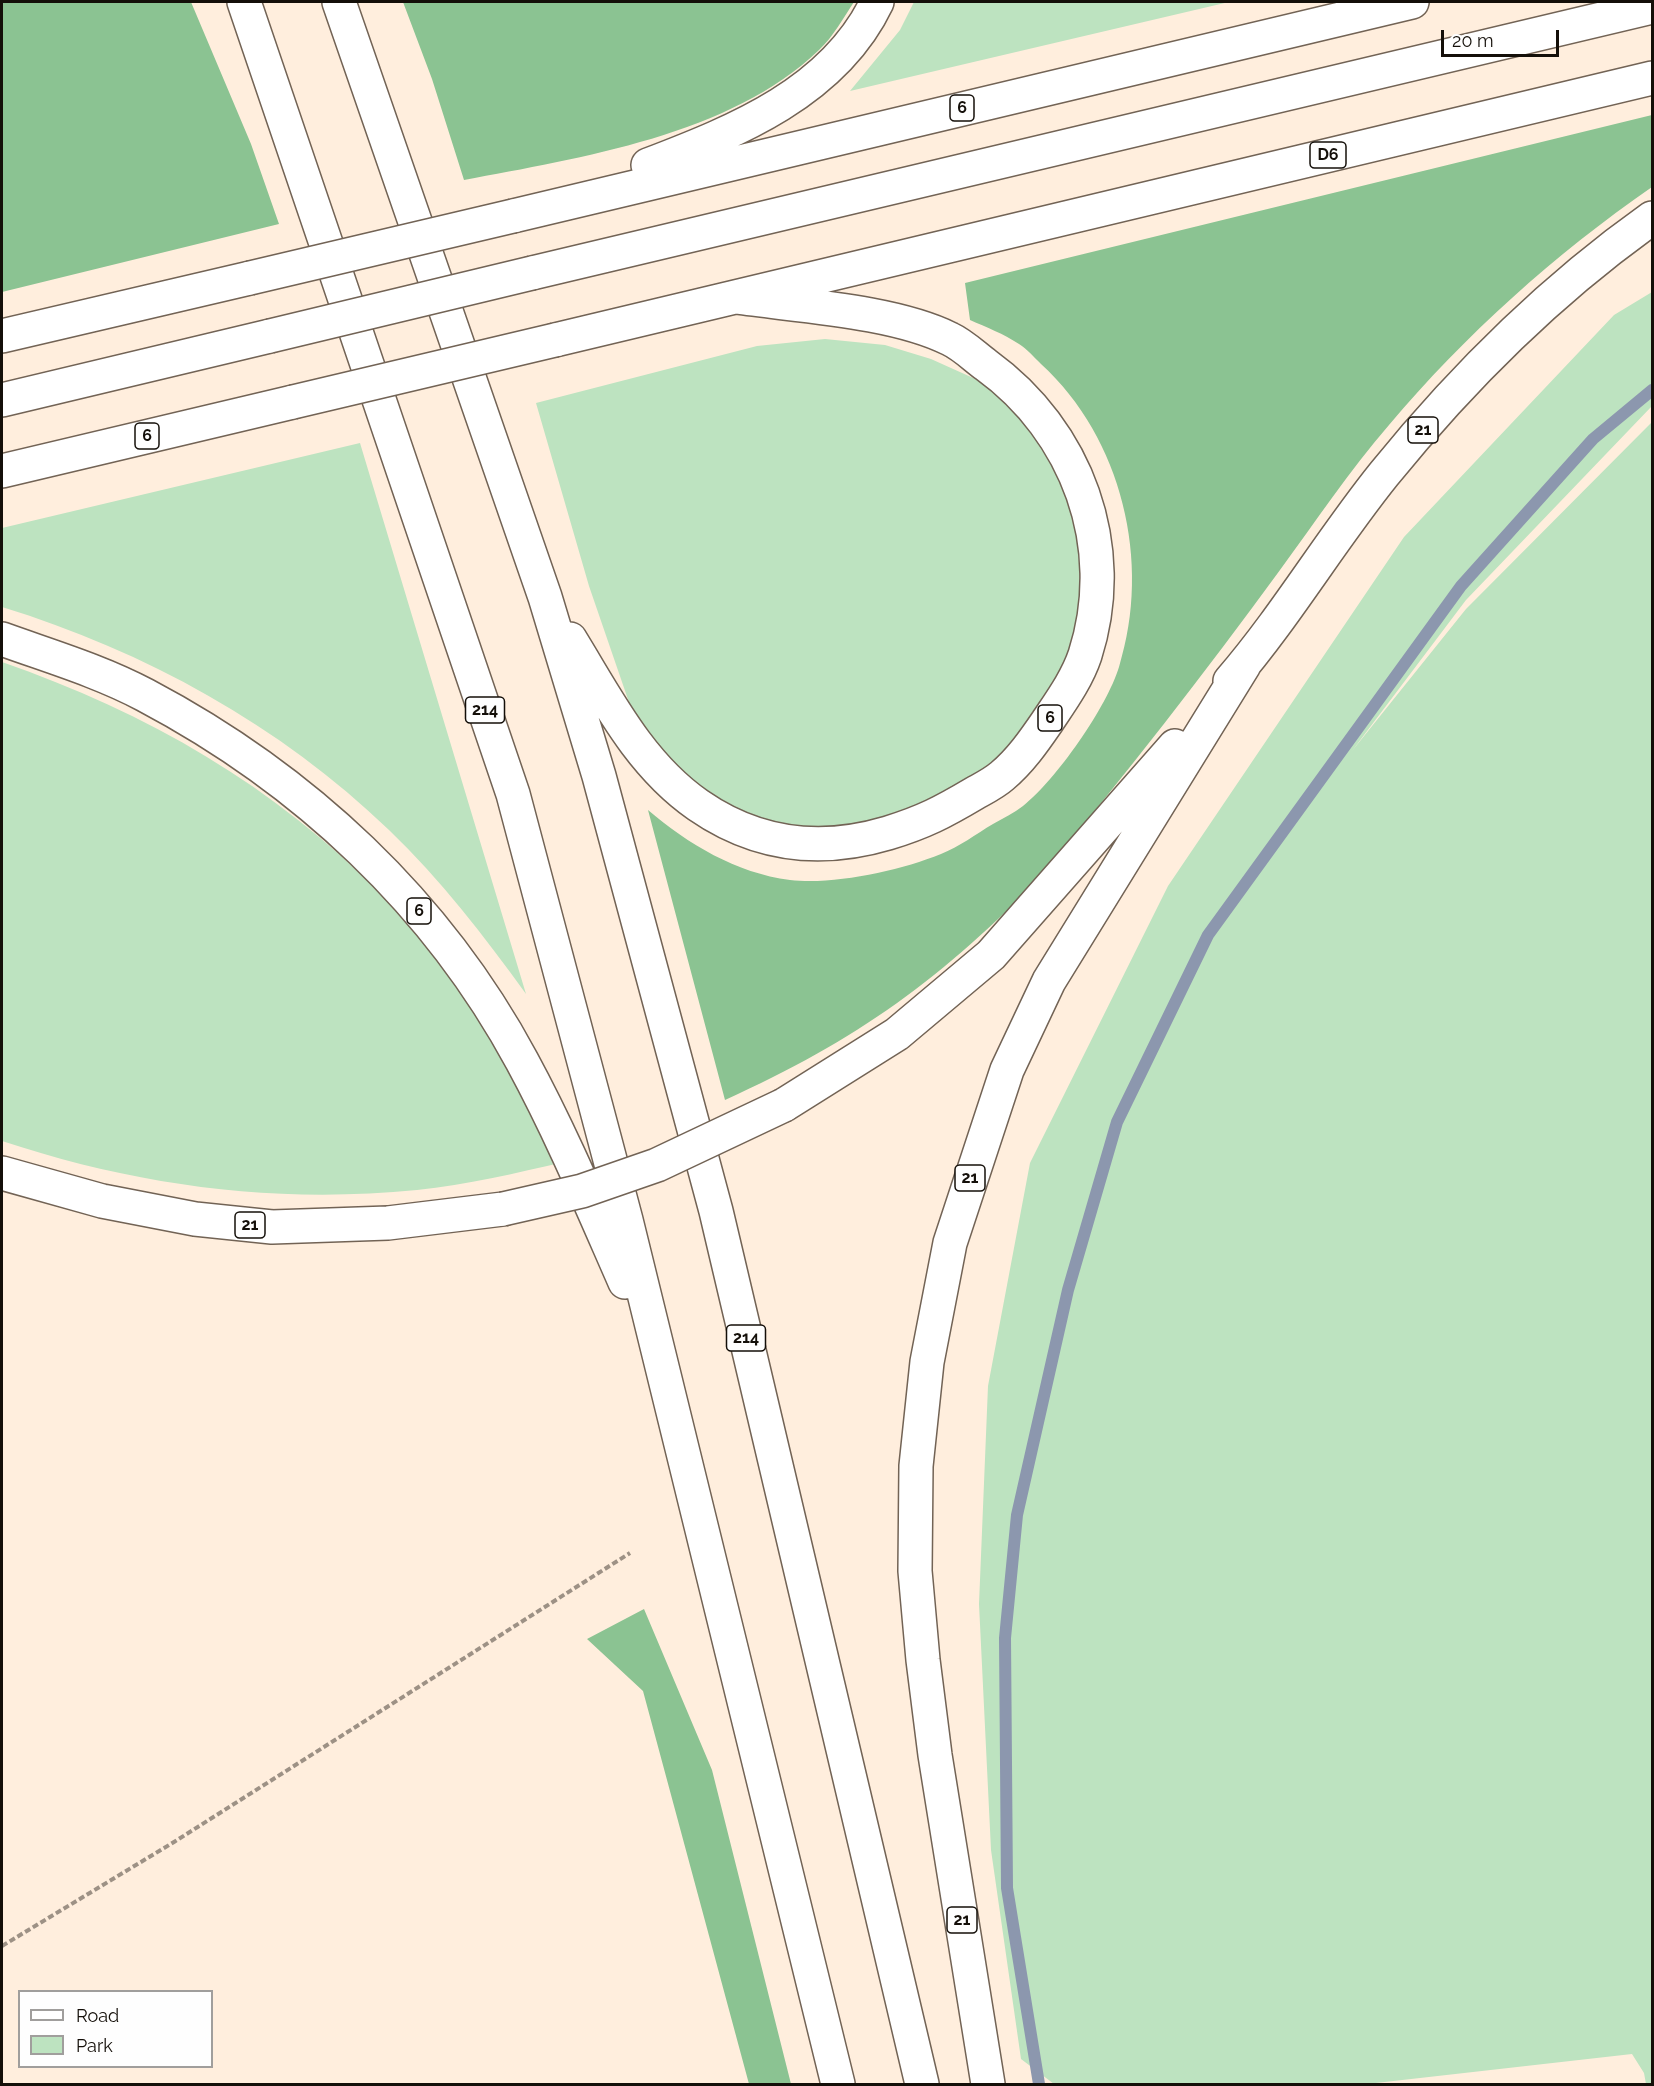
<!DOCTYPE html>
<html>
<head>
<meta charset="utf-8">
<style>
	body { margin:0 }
	#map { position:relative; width:1654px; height:2086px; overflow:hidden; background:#fed; font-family:Raleway,sans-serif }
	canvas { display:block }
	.frame { position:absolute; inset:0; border:3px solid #140f09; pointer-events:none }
	.legend { position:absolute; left:18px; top:1990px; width:195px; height:78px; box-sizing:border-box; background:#fefefe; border:2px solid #a09e9c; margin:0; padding:8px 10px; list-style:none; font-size:18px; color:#140f09 }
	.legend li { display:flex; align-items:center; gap:12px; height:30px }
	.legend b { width:30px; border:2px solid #a09e9c }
	.scale { position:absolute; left:1441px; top:30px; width:118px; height:27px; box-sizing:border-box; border:3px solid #140f09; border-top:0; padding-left:8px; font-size:18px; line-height:21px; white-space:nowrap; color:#140f09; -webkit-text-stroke:4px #fefefe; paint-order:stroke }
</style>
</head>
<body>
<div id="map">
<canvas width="1654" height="2086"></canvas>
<div class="frame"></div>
<ul class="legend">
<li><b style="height:8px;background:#fff"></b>Road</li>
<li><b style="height:16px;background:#bde3c0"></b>Park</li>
</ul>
<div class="scale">20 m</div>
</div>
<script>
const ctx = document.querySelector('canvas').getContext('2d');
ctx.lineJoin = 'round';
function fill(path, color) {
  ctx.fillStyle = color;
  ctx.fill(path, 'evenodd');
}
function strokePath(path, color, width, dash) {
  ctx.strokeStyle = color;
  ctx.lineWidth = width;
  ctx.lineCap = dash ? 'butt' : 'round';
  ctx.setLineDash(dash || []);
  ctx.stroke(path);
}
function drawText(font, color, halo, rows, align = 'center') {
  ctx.font = font + ' Raleway,sans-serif';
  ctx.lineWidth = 4.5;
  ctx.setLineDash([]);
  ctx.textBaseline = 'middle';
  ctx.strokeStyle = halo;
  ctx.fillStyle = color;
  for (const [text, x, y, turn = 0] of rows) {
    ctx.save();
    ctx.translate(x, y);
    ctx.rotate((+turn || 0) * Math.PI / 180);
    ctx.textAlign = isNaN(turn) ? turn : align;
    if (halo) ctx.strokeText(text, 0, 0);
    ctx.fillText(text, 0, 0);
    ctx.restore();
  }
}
fill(new Path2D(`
	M 914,2 L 1229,2 L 850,91 L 900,30 Z
	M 1652,292 L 1652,406 L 1466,600 L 1352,751 L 1466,609 L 1652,422 L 1652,2084 L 1646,2084 L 1644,2073 L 1632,2054 L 1367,2084 L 1054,2084 L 1021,2059 L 991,1850 L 979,1604 L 988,1386 L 1030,1163 L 1168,886 L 1404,537 L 1614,315 Z
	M 825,339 L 885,345 L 931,359 L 991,386 L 1026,419 L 1055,463 L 1070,501 L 1080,549 L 1081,602 L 1071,652 L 1051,690 L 1021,734 L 991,765 L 922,807 L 853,827 L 796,830 L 751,817 L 707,794 L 662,756 L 633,714 L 589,586 L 536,403 L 757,346 Z
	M 360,443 L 526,994 C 484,936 441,880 389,830 C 280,725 145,651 2,607 L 2,528 Z
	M 2,662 C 148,713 274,785 384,897 C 409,922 435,949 455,979 C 495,1037 528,1101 564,1162 C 516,1173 467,1185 417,1190 C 274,1204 138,1186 2,1141 Z`), '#bde3c0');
fill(new Path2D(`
	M 2,2 L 191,2 L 251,144 L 279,224 L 2,292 Z
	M 403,2 L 854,2 C 844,17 833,37 819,50 C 731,135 580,158 464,180 L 432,79 Z
	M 1652,115 L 1652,187 C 1555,254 1465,335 1389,425 C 1349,471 1316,521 1280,570 C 1205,673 1125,775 1044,873 C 945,977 856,1041 725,1100 L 648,810 C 688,844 736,873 790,880 C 834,885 899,871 941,854 C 959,847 976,834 993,824 C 1003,818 1014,813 1023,806 C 1056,780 1107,707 1119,667 C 1152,562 1122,438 1041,364 C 1034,357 1027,349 1019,344 C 1004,334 986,327 970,320 L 965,283 Z
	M 644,1609 L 712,1770 L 791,2084 L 749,2084 L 643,1691 L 587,1639 Z`), '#8bc392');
strokePath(new Path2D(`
	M 1039,2084 L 1007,1888 L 1005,1638 L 1017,1515 L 1068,1290 L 1117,1122 L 1208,935 L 1461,586 L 1593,439 L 1652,390`), '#8c97ae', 12);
const minor = new Path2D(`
	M 532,273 L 1652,7
	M 2,400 L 270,336`);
const highway = new Path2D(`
	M 244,2 L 513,794 L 626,1220 L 838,2084
	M 339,2 L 545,597 L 599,776 L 716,1211 L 922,2084
	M 648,165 C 737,131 834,92 877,2
	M 513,216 L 1412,2
	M 2,336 L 250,278
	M 555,340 L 1652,78
	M 2,471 L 293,402
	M 2,639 C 49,656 100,671 145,695 C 304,779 437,903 522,1061 C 561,1133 592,1207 625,1282
	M 570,639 C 607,699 639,764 698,805 C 757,846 821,853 888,833 C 924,822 943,812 975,793 C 984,788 994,783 1002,776 C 1020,761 1034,741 1047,722 C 1061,701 1077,679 1085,655 C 1120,546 1077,431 986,365 C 975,357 963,345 950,339 C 894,311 800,306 736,297
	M 1230,681 C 1286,616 1330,541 1384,474 C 1462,378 1552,289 1652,218
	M 784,1105 L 897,1034 L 991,955 L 1175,746
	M 2,1173 L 102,1201 L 195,1219 L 272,1227 L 388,1223 L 503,1209
	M 988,2084 L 935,1755 L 923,1660 L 915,1571 L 916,1466 L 927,1362 L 950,1243 L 1007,1070 L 1049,981 L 1244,665`);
strokePath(minor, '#726355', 36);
strokePath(highway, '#726355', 36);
strokePath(new Path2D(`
	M 2,1946 L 174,1842 L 630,1553`), '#9d9185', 4, [6, 3]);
strokePath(minor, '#fff', 33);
strokePath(highway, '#fff', 33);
const minorBridge = new Path2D(`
	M 270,336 L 532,273`);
const highwayBridge = new Path2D(`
	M 250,278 L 513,216
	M 293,402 L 555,340
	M 503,1209 L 582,1191 L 657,1165 L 784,1105`);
strokePath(minorBridge, '#726355', 36, []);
strokePath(highwayBridge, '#726355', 36, []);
strokePath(minorBridge, '#fff', 33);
strokePath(highwayBridge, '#fff', 33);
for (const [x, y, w] of [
	[962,108,24],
	[1328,155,36],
	[1423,430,30],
	[147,436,24],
	[485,710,39],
	[1050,718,24],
	[419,911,24],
	[970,1178,30],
	[250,1225,30],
	[746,1338,39],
	[962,1920,30]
]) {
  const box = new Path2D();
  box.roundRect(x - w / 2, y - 13, w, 26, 4.5);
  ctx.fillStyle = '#fefefe';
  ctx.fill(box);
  strokePath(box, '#140f09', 1.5);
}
drawText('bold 16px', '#140f09', null, [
	["6",962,108],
	["D6",1328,155],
	["21",1423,430],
	["6",147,436],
	["214",485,710],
	["6",1050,718],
	["6",419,911],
	["21",970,1178],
	["21",250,1225],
	["214",746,1338],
	["21",962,1920]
]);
</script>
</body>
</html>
